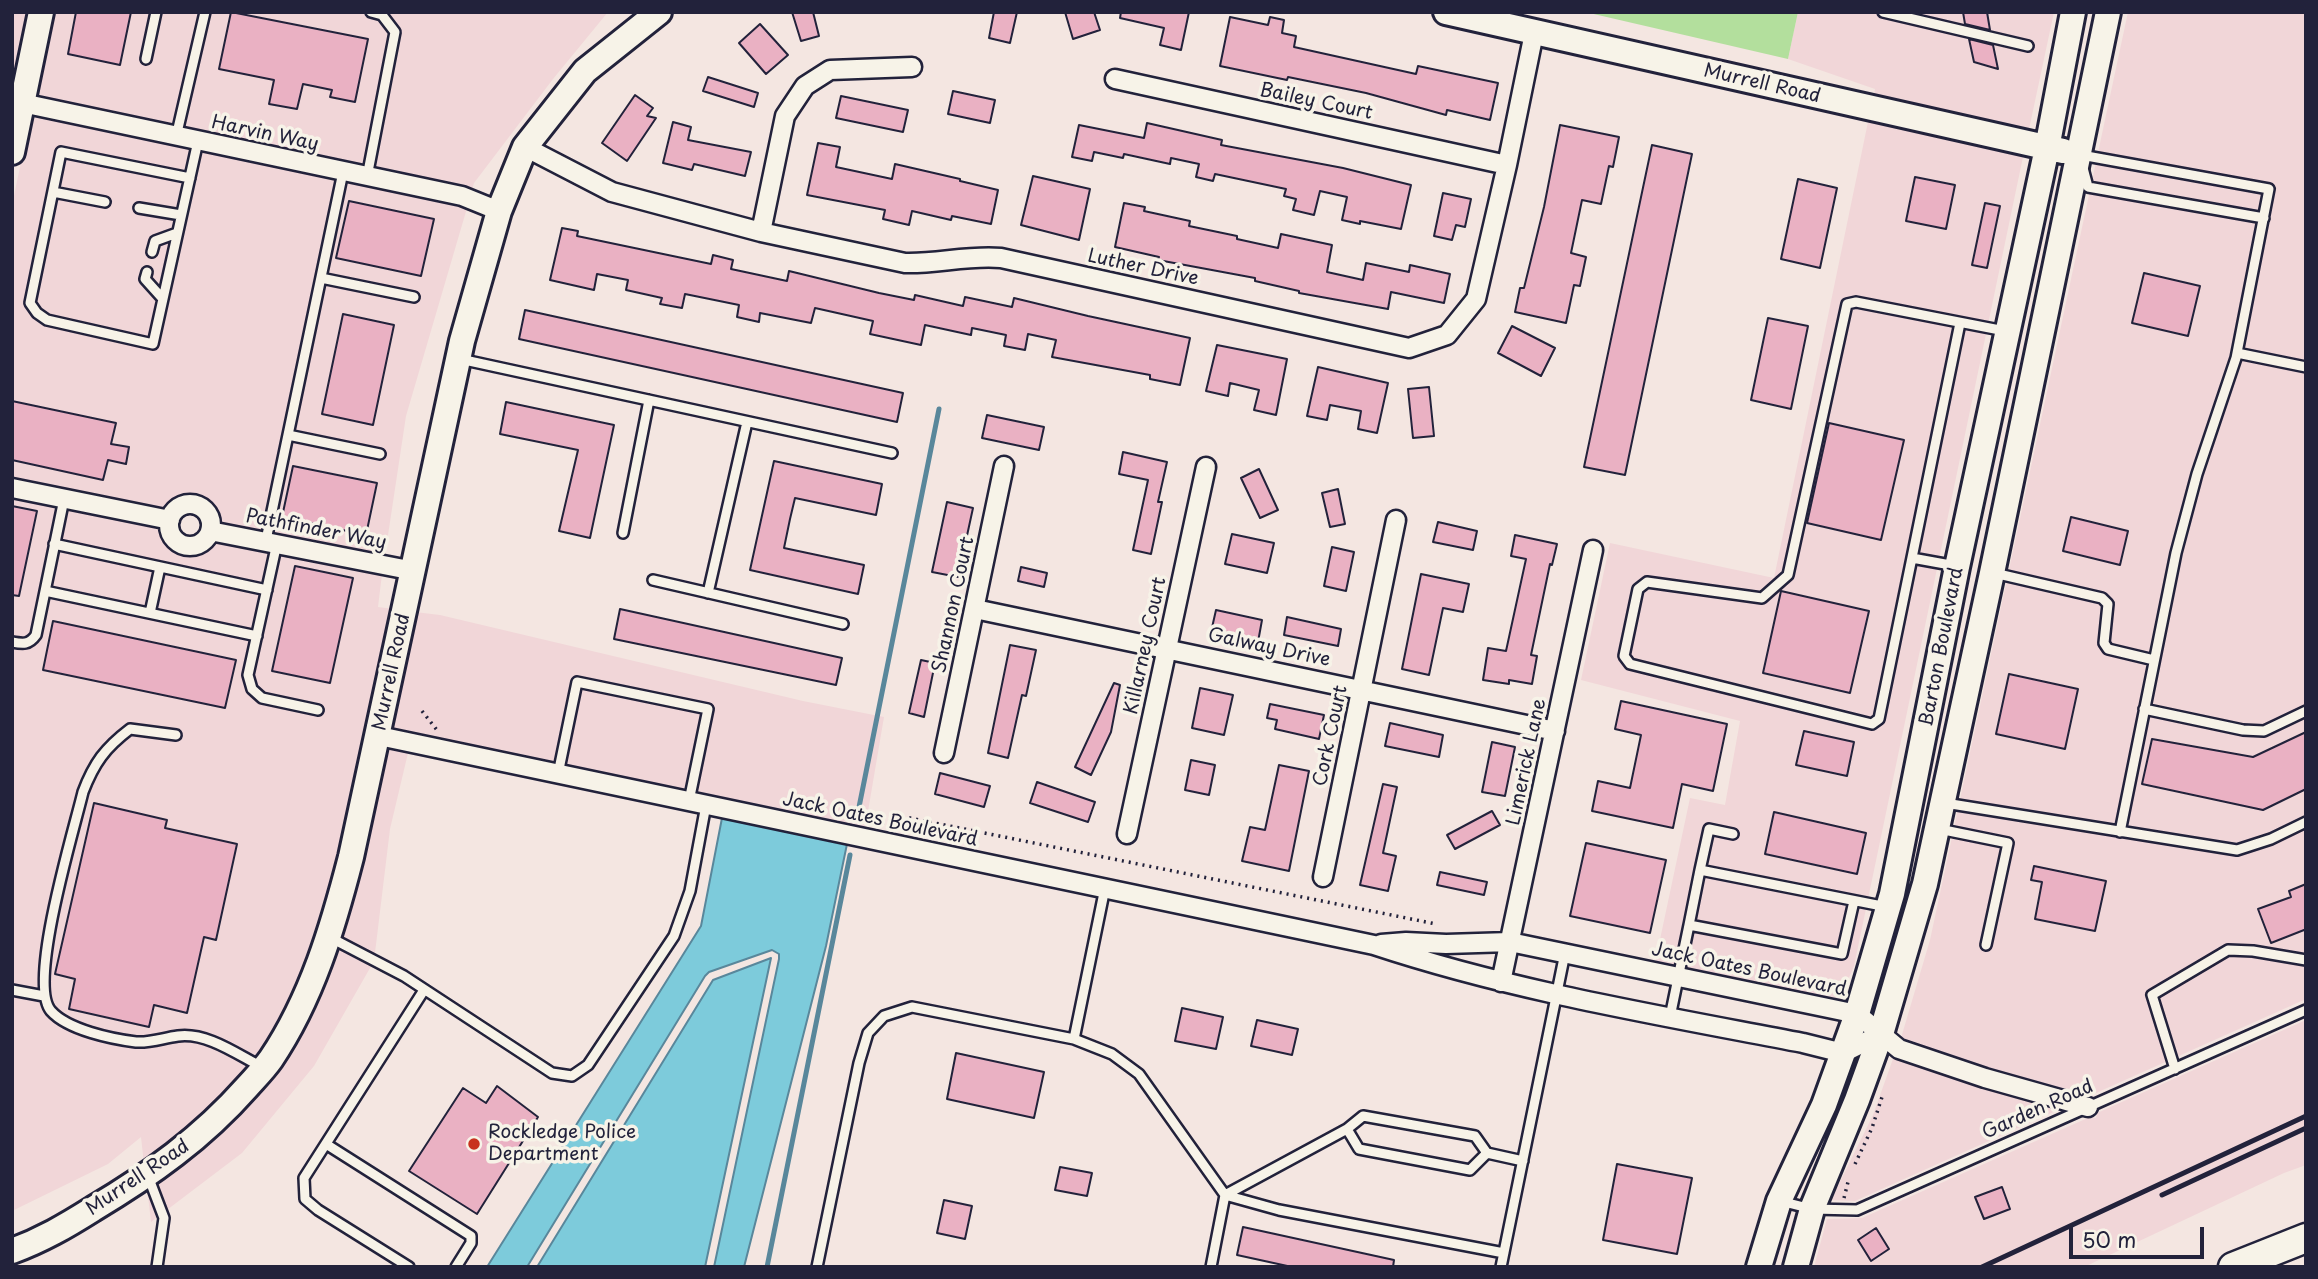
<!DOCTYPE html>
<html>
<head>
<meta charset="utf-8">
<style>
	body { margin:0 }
	#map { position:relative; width:2318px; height:1279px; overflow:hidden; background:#f4e6e1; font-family:"Playpen Sans",sans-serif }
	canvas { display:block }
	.frame { position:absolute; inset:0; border:14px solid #22223b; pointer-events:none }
	.scale { position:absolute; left:2069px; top:1227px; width:135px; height:32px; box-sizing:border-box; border:4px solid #22223b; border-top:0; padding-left:9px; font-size:21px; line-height:24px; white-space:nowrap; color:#22223b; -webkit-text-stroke:5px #f7f3e8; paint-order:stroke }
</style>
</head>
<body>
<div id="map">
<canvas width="2318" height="1279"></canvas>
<div class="frame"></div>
<div class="scale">50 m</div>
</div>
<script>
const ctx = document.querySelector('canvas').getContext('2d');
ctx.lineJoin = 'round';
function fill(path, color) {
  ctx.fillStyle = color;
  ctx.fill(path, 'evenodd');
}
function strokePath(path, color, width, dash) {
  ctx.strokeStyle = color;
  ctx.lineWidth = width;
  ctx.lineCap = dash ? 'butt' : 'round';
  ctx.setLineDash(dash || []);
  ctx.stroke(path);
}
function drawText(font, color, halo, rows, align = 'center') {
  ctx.font = font + ' "Playpen Sans",sans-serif';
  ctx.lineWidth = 7;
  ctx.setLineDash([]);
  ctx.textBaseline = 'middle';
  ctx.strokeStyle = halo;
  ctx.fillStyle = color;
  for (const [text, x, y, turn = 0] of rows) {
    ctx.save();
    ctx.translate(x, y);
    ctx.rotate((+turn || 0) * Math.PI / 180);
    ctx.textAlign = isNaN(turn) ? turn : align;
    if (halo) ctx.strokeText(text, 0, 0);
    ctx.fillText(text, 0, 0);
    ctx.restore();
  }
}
fill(new Path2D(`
	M 12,12 L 30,12 L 12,100 Z
	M 53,12 L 608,12 L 553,79 L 474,183 L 472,190 L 34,97 Z
	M 1798,12 L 2054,12 L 2028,134 L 1873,99 L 1875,89 L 1788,59 Z
	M 2128,12 L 2306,12 L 2306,999 L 2087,1097 L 1988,1069 L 1901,1038 L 1930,940 Z
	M 31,115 L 467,208 L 406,416 L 385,555 L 221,523 L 219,514 L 213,505 L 205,499 L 196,495 L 176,498 L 163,510 L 12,478 L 12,205 Z
	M 1869,117 L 2024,152 L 1854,966 L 1839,1001 L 1655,963 L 1690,798 L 1725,805 L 1740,721 L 1581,680 L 1610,543 L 1774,578 Z
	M 12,497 L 159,528 L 161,537 L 167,545 L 176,551 L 186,555 L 201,553 L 216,541 L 382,574 L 378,607 L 394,609 L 368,734 L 324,921 L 297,991 L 262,1055 L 222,1100 L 144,1164 L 141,1137 L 108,1164 L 12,1211 Z
	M 415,612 L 440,615 L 803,701 L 884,717 L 865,829 L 390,729 Z
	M 387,747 L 495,770 L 408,753 L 390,829 L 374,961 L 314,1066 L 242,1153 L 151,1222 L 147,1187 L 280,1064 Z
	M 2306,1020 L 2306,1165 L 2284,1173 L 2084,1267 L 1814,1267 L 1827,1219 L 1862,1218 L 2090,1117 L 2096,1118 L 2097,1113 Z
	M 1894,1056 L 1982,1087 L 2060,1109 L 1855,1201 L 1831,1200 L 1873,1115 Z`), '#f1d6d8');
fill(new Path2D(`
	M 1585,12 L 1798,12 L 1788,59 Z`), '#b3df9d');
const water = new Path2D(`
	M 722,818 L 847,844 L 826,946 L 744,1267 L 714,1267 L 779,959 L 779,954 L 772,950 L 709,972 L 705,976 L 527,1267 L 487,1267 L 701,926 Z
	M 771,958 L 705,1267 L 537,1267 L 713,980 Z`);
fill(water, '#7dcbdb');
strokePath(water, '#59879b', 2);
strokePath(new Path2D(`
	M 857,817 L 939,409
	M 767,1267 L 850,855`), '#59879b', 5);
const building = new Path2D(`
	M 76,12 L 131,12 L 120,65 L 68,54 Z
	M 231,12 L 368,39 L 355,102 L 330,97 L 332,90 L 303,84 L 297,109 L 269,104 L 274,80 L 219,69 Z
	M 792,12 L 813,12 L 819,36 L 801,41 Z
	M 994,12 L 1017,12 L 1010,43 L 989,38 Z
	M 1065,12 L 1094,12 L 1100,30 L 1073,39 Z
	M 1121,12 L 1189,12 L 1181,50 L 1160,45 L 1164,28 L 1120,18 Z
	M 1963,12 L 1987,12 L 1990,30 L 1965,24 Z
	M 1230,17 L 1268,25 L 1270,17 L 1284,20 L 1282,33 L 1296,36 L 1294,47 L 1416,74 L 1418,66 L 1498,83 L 1490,120 L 1447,110 L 1446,115 L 1366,93 L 1288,77 L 1287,80 L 1220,66 Z
	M 760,24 L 788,55 L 766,74 L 739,43 Z
	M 1969,39 L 1993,45 L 1998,69 L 1974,62 Z
	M 708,77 L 758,93 L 754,107 L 703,91 Z
	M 953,91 L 995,100 L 990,123 L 948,114 Z
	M 635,95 L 653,108 L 647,116 L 656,118 L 627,161 L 602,143 Z
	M 841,96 L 908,110 L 903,132 L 836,118 Z
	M 673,122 L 691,127 L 688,140 L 751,152 L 745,176 L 694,164 L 692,170 L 663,163 Z
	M 1147,123 L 1222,140 L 1221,145 L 1343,168 L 1411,185 L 1401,229 L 1360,221 L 1360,224 L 1342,220 L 1347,197 L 1320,191 L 1314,215 L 1293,210 L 1296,199 L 1284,196 L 1286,189 L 1215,174 L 1213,181 L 1196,177 L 1199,164 L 1171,158 L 1170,164 L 1124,154 L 1123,158 L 1094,152 L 1092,161 L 1072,157 L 1079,125 L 1144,138 Z
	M 1560,125 L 1619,137 L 1613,167 L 1609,166 L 1601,204 L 1582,200 L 1571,253 L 1586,257 L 1580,286 L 1574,285 L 1566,323 L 1515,312 L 1520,288 L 1524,288 L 1544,207 Z
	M 818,143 L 840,147 L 836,167 L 892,179 L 895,164 L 960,179 L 960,181 L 998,190 L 991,224 L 952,216 L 951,220 L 912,211 L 909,225 L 883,219 L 885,210 L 807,195 Z
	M 1652,145 L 1692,154 L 1625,475 L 1584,467 Z
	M 1033,176 L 1090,189 L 1079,240 L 1021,225 Z
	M 1915,177 L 1955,185 L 1946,229 L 1906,221 Z
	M 1798,179 L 1837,188 L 1820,268 L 1781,259 Z
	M 1443,193 L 1471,199 L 1465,227 L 1456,225 L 1452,240 L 1434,236 Z
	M 349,201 L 434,219 L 421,276 L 336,258 Z
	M 1124,203 L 1145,207 L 1144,211 L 1190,221 L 1189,226 L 1237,236 L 1237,239 L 1278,248 L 1281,234 L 1332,245 L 1327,272 L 1363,280 L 1366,263 L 1409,272 L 1410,265 L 1450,274 L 1444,303 L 1391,292 L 1388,309 L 1299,293 L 1299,291 L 1255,281 L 1255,278 L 1158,260 L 1159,257 L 1115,247 Z
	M 1985,203 L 2000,206 L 1987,268 L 1972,265 Z
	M 562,228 L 578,231 L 577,236 L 711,264 L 713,255 L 733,260 L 731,269 L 787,281 L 789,271 L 879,293 L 914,300 L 915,295 L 963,306 L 965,297 L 1012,307 L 1014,298 L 1088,316 L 1190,338 L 1180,385 L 1150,379 L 1150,375 L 1052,357 L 1056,340 L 1028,334 L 1025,350 L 1004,346 L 1006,335 L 972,328 L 971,335 L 925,325 L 921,345 L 870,334 L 873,321 L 815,308 L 811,323 L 760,313 L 759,322 L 737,317 L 739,305 L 685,294 L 682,308 L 660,304 L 662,298 L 626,290 L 628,280 L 597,274 L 594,290 L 550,280 Z
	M 2144,273 L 2200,286 L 2188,336 L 2132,323 Z
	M 525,310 L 903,393 L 897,422 L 519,339 Z
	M 343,314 L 394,325 L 373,425 L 322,414 Z
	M 1768,318 L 1808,326 L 1791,409 L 1751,400 Z
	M 1512,326 L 1555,348 L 1541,376 L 1498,353 Z
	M 1217,345 L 1287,359 L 1276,415 L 1254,410 L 1259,390 L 1230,383 L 1228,396 L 1206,391 Z
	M 1318,367 L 1388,383 L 1377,433 L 1358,429 L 1361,411 L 1330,405 L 1327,420 L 1307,416 Z
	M 1429,387 L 1434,436 L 1413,438 L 1408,389 Z
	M 12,401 L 116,423 L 111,444 L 129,447 L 126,464 L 108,460 L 103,480 L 12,460 Z
	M 506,402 L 614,425 L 590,538 L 559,531 L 578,450 L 500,434 Z
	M 987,415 L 1044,427 L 1039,450 L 982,438 Z
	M 1829,423 L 1904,440 L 1881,540 L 1807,523 Z
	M 1123,452 L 1167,462 L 1158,502 L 1162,502 L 1151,554 L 1133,550 L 1148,480 L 1119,474 Z
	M 774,461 L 882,484 L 876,515 L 795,498 L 790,519 L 784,548 L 864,565 L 858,594 L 750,570 Z
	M 293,466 L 377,483 L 366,535 L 282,517 Z
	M 1259,469 L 1278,510 L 1260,518 L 1241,478 Z
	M 1338,489 L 1345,524 L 1330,527 L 1322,493 Z
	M 947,502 L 973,508 L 958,577 L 932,572 Z
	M 12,506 L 37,511 L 19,596 L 12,595 Z
	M 2071,517 L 2128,531 L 2120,565 L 2063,551 Z
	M 1438,522 L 1477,531 L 1473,550 L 1433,542 Z
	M 1232,534 L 1274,543 L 1267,573 L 1225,564 Z
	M 1515,535 L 1557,544 L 1552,565 L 1550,564 L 1531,655 L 1537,656 L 1532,684 L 1509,680 L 1509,684 L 1483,680 L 1488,648 L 1506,651 L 1526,559 L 1511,556 Z
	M 1332,547 L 1354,552 L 1346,591 L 1324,586 Z
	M 295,566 L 353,578 L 330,683 L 272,671 Z
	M 1021,567 L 1047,573 L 1044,587 L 1018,581 Z
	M 1421,574 L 1469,584 L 1463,612 L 1443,608 L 1429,675 L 1402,669 Z
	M 1781,591 L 1869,611 L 1850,693 L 1763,673 Z
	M 620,609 L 842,658 L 836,685 L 614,639 Z
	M 1216,610 L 1262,620 L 1258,642 L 1211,632 Z
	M 1287,617 L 1341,629 L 1338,646 L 1284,635 Z
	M 53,621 L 236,660 L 225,708 L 43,670 Z
	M 1010,645 L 1036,650 L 1026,696 L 1022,695 L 1008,758 L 988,753 Z
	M 921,660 L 935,663 L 924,717 L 909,713 Z
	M 2009,674 L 2078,689 L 2065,749 L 1996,734 Z
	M 1114,683 L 1120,685 L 1111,732 L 1091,775 L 1075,767 Z
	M 1200,688 L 1233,695 L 1224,735 L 1192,728 Z
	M 1621,701 L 1727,724 L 1713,791 L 1682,784 L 1673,828 L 1592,811 L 1598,781 L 1630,788 L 1641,735 L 1615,729 Z
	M 1270,704 L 1324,715 L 1319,739 L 1275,729 L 1277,720 L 1267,718 Z
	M 1390,723 L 1443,735 L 1439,757 L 1385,746 Z
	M 1804,731 L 1854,742 L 1847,776 L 1796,765 Z
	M 2306,732 L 2306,789 L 2263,810 L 2142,784 L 2152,739 L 2253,757 Z
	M 1492,742 L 1515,747 L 1505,796 L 1482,792 Z
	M 1191,760 L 1215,765 L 1209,795 L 1185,790 Z
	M 1279,765 L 1309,771 L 1289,871 L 1242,861 L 1250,827 L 1265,830 Z
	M 940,773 L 990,786 L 984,807 L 935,794 Z
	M 1037,782 L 1095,802 L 1088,822 L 1030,803 Z
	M 1383,784 L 1397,787 L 1383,853 L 1396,856 L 1388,891 L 1360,885 Z
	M 94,803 L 167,820 L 165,828 L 237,844 L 216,940 L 204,937 L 187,1013 L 154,1005 L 149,1027 L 69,1009 L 75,979 L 55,974 Z
	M 1492,811 L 1500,825 L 1455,849 L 1447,835 Z
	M 1774,812 L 1866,833 L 1857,874 L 1765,854 Z
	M 1586,843 L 1666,860 L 1650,933 L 1570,916 Z
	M 2034,866 L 2106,881 L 2095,931 L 2035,919 L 2042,882 L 2031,880 Z
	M 1440,872 L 1487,882 L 1484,895 L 1437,885 Z
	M 2306,884 L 2306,932 L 2304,930 L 2271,943 L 2258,909 L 2291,897 L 2289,891 Z
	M 1182,1008 L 1223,1017 L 1216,1049 L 1175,1041 Z
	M 1257,1020 L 1298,1029 L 1292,1055 L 1251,1046 Z
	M 956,1053 L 1044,1072 L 1034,1118 L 947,1099 Z
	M 497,1086 L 538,1117 L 477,1214 L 409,1171 L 463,1088 L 486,1103 Z
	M 1617,1164 L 1692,1178 L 1677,1254 L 1603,1240 Z
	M 1060,1167 L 1092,1173 L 1087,1196 L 1055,1190 Z
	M 2002,1187 L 2010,1209 L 1984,1219 L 1975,1197 Z
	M 944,1200 L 972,1206 L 965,1239 L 937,1233 Z
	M 1243,1227 L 1394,1260 L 1393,1267 L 1292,1267 L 1237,1255 Z
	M 1876,1228 L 1889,1249 L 1871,1261 L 1858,1240 Z`);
fill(building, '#eab1c3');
strokePath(building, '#22223b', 2);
const lane = new Path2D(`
	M 1883,12 L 2028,46
	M 146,59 L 156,12
	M 176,137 L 205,12
	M 2081,155 L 2269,189 L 2236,358 L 2197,474 L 2176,553 L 2120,832
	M 2083,168 L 2088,187 L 2264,218
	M 367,177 L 395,32 L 382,15 L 371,12
	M 190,178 L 61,152 L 30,303 L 37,313 L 47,320 L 153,344 L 198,141
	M 53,192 L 105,202
	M 139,208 L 181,215
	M 152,252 L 155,241 L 177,233
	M 147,272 L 145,279 L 163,299
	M 321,278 L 414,297
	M 1960,323 L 1879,719 L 1872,724 L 1630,664 L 1624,656 L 1638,589 L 1647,582 L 1762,598 L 1788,575 L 1847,304 L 1856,302 L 2005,331
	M 2237,353 L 2306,367
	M 460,359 L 892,453
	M 288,435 L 380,454
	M 623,533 L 649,400
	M 266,540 L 343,172
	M 277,543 L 248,675 L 252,689 L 262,698 L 318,710
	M 54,544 L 267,590
	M 1912,558 L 1956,566
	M 1994,573 L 2102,598 L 2108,604 L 2104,643 L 2108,649 L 2154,660
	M 653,580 L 843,624
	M 45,591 L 257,636
	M 708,593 L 747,422
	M 150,613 L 160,567
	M 12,642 C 23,644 29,645 36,635 L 64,499
	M 2144,709 L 2243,730 L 2264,731 L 2306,711
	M 176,735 L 130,729 C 105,748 94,763 83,792 C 74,830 27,984 51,1011 C 68,1030 112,1039 136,1042 C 151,1043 163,1038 178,1036 C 207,1032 238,1055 262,1067
	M 558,774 L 577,682 L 708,709 L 689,801
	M 1945,803 L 2237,850 L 2271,839 L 2306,822
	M 1939,829 L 2008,843 L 1986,945
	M 1700,870 L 1709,829 L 1733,834
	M 1854,901 L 1842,954 L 1689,925 L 1700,870 L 1887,907
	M 331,938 L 404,976 L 552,1073 L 572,1076 L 588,1065 L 674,936 L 690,891 L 706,805
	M 12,990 L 44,996
	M 1670,1017 L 1689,925
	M 1074,1039 L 1105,888
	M 2175,1069 L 2152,995 L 2228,950 L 2253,951 L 2306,960
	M 1347,1129 L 1359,1149 L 1470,1170 L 1487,1153
	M 326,1144 L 471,1236 L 471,1243 L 456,1267
	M 148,1176 L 164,1218 L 157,1267
	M 1780,1201 L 1812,1209 L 1857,1210 L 2306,1010
	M 409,1267 L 318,1210 L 305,1199 L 304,1178 L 424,990
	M 817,1267 L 859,1063 L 868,1033 L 884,1016 L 912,1007 L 1074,1039 L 1112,1054 L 1139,1074 L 1225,1195 L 1347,1129 L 1363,1116 L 1475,1136 L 1487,1153 L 1523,1161
	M 1211,1267 L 1225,1195 L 1279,1210 L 1504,1253
	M 1501,1267 L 1565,953`);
const street = new Path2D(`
	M 1115,79 L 1507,165
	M 22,103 L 462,196 L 499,211
	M 525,147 L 612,192 L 761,232 L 905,263 C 938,264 967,255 1001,258 L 1409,348 L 1447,335 L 1476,299 L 1507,165 L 1534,33
	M 761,232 L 785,116 L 805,86 L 830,70 L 912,67
	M 12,488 L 170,520
	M169 525a21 21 0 1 1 42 0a21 21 0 1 1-42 0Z
	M 210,531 L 414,571
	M 975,609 L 1555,731
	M 379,736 L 1374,945 C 1513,991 1658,1015 1803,1043 L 1843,1053 L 1881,1034
	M 944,753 L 1004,466
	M 1127,834 L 1206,467
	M 1323,877 L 1396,520
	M 1381,944 L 1406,942 L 1446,944 L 1510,942 L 1857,1014 L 1899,1049 L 1985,1078 L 2088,1107
	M 1501,982 L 1593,550`);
const secondary = new Path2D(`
	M 1446,12 L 2063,151
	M 12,152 L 41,12
	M 12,1251 C 42,1240 66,1226 93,1209 C 150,1175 202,1138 247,1087 C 255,1078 264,1069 271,1059 C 312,998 333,927 351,857 L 462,341 L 499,211 L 525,147 L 585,71 L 659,12
	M 1759,1267 L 1779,1201 L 1824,1105 L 1857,1014 L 1892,894 L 1957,567 L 2047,148 L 2073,12
	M 1796,1267 L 1812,1209 L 1857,1100 L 1881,1034 L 1925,884 L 1992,573 L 2108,12`);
const primary = new Path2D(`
	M 2233,1267 L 2306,1238`);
strokePath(lane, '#22223b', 14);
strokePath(street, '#22223b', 23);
strokePath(secondary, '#22223b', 30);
strokePath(primary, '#22223b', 33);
strokePath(new Path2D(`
	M 422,711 L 437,730
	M 882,823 L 905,817 L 1436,924
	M 1855,1164 L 1872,1128 L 1882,1097
	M 1844,1198 L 1849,1178`), '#22223b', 3.5, [2, 5]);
strokePath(lane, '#f7f3e8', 9);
strokePath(street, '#f7f3e8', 18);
strokePath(secondary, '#f7f3e8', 24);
strokePath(primary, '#f7f3e8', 28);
strokePath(new Path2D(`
	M 2162,1195 L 2306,1128
	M 1982,1267 L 2306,1116`), '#22223b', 5);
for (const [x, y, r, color] of [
	[474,1144,7,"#c8321e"]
]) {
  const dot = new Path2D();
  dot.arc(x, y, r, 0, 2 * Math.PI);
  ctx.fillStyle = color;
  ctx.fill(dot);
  strokePath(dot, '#f7f3e8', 2.5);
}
drawText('19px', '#22223b', '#f7f3e8', [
	["Murrell Road",1762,84,13],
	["Bailey Court",1316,102,12],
	["Harvin Way",265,134,12],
	["Luther Drive",1143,268,12],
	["Pathfinder Way",316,530,11],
	["Shannon Court",954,605,-78],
	["Killarney Court",1146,646,-78],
	["Barton Boulevard",1942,647,-79],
	["Galway Drive",1269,648,12],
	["Murrell Road",392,672,-78],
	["Cork Court",1331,736,-78],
	["Limerick Lane",1527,762,-78],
	["Jack Oates Boulevard",880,820,12],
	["Jack Oates Boulevard",1749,970,12],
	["Garden Road",2038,1110,-24],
	["Murrell Road",138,1178,-34]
]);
drawText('19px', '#22223b', '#f7f3e8', [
	["Rockledge Police",488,1133],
	["Department",488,1155]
], 'left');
</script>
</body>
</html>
